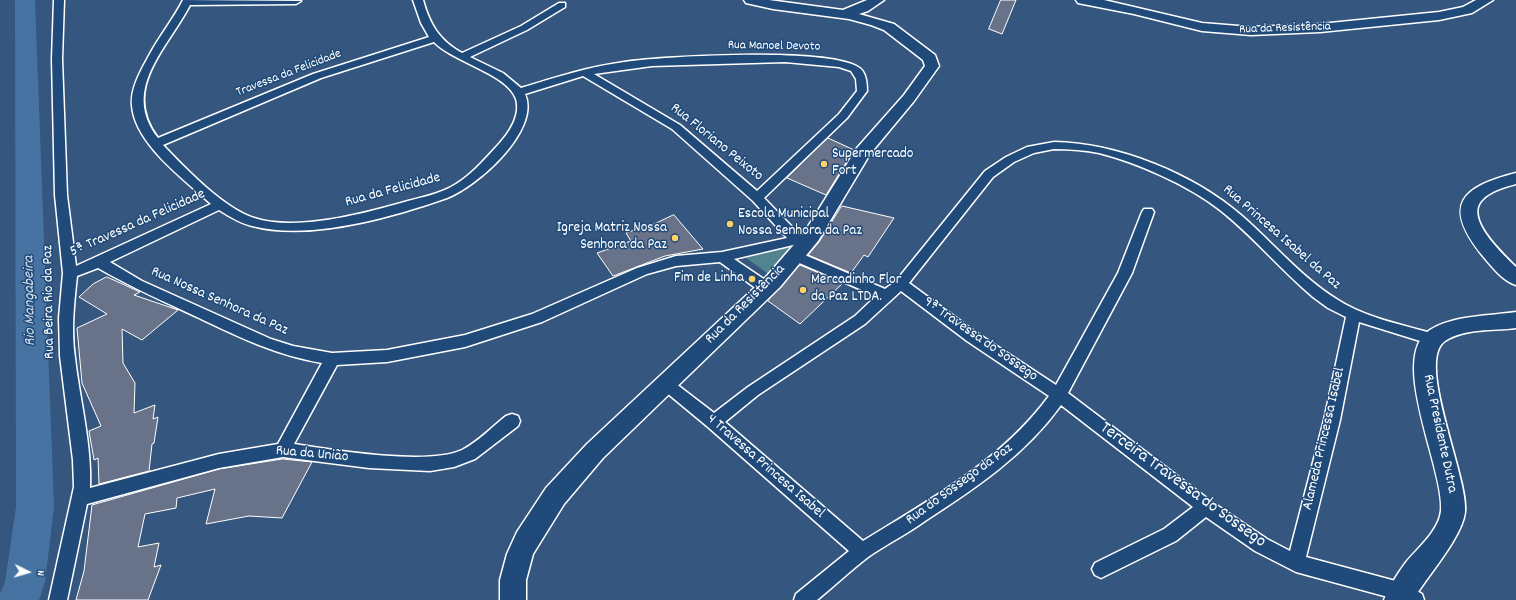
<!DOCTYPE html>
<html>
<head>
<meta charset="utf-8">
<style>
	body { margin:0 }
	#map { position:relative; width:1516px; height:600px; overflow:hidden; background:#35567e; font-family:Dekko,sans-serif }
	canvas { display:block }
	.north { position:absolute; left:8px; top:552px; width:40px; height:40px; -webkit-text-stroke:3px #1f4a7a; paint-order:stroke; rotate:95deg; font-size:11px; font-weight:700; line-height:16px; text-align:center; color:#fff }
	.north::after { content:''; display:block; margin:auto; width:14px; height:18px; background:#fff; clip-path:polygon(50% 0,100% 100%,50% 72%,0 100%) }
</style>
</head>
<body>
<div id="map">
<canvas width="1516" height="600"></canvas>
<div class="north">N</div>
</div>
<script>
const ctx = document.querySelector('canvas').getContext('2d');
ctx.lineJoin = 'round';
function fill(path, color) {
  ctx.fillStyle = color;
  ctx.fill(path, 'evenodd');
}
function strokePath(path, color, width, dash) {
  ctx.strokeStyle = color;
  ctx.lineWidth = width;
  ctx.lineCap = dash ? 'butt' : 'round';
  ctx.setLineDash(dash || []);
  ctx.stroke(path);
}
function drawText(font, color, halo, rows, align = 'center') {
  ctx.font = font + ' Dekko,sans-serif';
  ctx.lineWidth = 3;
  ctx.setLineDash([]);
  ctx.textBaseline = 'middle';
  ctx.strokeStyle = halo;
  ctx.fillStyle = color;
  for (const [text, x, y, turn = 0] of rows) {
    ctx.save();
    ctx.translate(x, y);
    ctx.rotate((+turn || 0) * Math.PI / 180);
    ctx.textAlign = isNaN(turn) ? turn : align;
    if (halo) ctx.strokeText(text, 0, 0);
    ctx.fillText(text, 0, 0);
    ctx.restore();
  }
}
fill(new Path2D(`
	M 801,244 L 771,276 L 746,258 Z`), '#51848f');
fill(new Path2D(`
	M 15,0 L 35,0 L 54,507 L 45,582 L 39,600 L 0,600 L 0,594 L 5,582 L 16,507 Z`), '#4773a2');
const building = new Path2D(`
	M 1001,0 L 1016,0 L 1002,34 L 989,29 Z
	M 828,138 L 854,150 L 826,195 L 787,178 Z
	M 842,206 L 894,218 L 868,257 L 864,255 L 851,273 L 808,255 L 819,242 Z
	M 674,215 L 703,249 L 665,256 L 613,276 L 597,253 L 631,241 L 626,233 L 648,225 L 649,226 Z
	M 800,265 L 843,283 L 800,324 L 768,301 Z
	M 107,277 L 140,292 L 134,295 L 178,310 L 142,340 L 122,329 L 123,363 L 135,383 L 134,413 L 155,405 L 153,419 L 158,417 L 154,443 L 152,444 L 149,471 L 99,484 L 98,458 L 94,460 L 89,431 L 101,426 L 82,383 L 77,328 L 107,314 L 79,297 L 93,284 Z
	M 283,459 L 312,462 L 282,518 L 249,516 L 206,524 L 215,489 L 177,498 L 176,508 L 145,514 L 138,547 L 159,543 L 154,567 L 161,565 L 148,600 L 76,600 L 84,571 L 92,505 L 219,469 Z`);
fill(building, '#687289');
strokePath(building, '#fff', 1);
const street = new Path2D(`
	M 54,0 L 64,0 L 62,59 L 67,195 L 76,266 L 211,204 C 184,179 135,144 132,106 C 130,87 143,67 151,52 C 161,34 174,18 183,0 L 301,1 L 296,4 L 190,5 C 168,48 120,89 158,138 L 313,74 L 429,37 L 421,23 L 413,0 L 423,0 C 430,25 439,40 462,53 L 521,26 L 559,3 L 565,3 L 565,7 L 527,30 L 470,57 L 503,73 L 521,88 C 554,78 584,68 618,63 C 659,56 825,47 858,67 C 866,71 867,83 867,91 L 847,118 L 764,198 L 800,235 L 810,235 L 812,238 L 810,241 L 734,259 L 771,284 L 773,288 L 771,292 L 766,293 L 761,292 L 720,262 L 676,266 L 647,274 L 542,322 L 465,347 L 387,362 L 337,365 L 294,444 C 334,450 427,466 462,450 C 478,442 492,427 506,416 L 512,414 L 518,416 L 520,421 L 518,426 L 475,459 L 454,467 L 430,471 L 369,468 L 283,457 L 219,468 L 87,504 L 67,600 L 49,600 L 74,487 L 73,460 L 60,356 L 59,318 L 63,273 L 55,195 L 52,59 ZM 434,42 C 453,62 508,74 516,99 C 521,116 509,133 498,145 C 484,160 470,177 451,187 C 438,194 423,197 408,201 C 366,213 297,232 254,218 C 223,208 185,168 163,145 L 321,78 ZM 785,62 L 839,67 L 851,71 L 856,79 L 857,91 L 839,114 L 757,191 L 680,125 L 594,74 L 652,66 ZM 583,76 L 672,129 L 753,201 L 787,238 L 722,252 L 676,256 L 637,268 L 532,314 L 465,335 L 387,350 L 332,353 L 293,346 L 271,339 L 142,281 L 110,262 L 219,210 C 230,217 240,223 252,226 C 309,241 393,217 447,198 C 478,186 541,130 525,94 ZM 98,268 C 131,287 165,302 199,318 C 241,338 276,355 322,363 L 278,444 L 219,454 L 90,488 C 92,445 80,401 75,358 C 71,331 74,303 77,276 Z
	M 1054,142 C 1118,143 1194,174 1242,216 C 1274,244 1302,278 1338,300 C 1368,319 1405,325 1438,335 L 1440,339 L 1438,343 L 1433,345 L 1359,322 L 1340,420 L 1306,557 L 1403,583 L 1422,594 L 1424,600 L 1399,600 L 1296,572 L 1255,551 L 1206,517 L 1176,541 L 1107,575 L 1101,578 L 1095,575 L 1092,569 L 1095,563 L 1164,529 L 1193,507 L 1061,405 C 1025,455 976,488 925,521 C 907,534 887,544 868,557 C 851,570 834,586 817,600 L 794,600 L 796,594 L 849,551 L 708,427 L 661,388 L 658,384 L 661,380 L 666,378 L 671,380 L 714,413 L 748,387 L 855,316 L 876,296 L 790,259 L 788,256 L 790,253 L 800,253 L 885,289 L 896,281 L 985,171 L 1006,157 L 1027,147 ZM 1054,149 C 1069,149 1084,150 1099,153 C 1138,163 1188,185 1220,210 C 1253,236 1281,270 1313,297 L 1328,308 L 1346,317 L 1324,420 L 1290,551 L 1267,539 L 1212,502 L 1068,393 L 1132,273 L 1154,212 L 1152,209 L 1144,209 L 1142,212 L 1118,273 L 1056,385 L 977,333 L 909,283 L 993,177 L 1014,162 L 1034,153 ZM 901,291 L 967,341 L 1049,396 C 1002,460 930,500 863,541 L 725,422 L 758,395 L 865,324 Z`);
const secondary = new Path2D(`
	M 744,0 L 769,0 L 843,10 L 867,0 L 884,0 L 868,11 L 859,14 L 894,24 L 935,55 L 939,66 L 914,101 L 870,154 L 818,241 L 780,287 L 603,458 L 564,504 L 533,554 L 526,580 L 526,600 L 500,600 L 500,580 L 507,554 L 517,532 L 546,488 L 587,444 L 766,277 L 804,233 L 857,148 L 904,95 L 925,66 L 923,60 L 884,30 L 871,25 L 849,19 L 773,9 L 746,3 Z
	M 1076,0 L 1104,0 L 1202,23 L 1251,27 L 1320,24 L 1439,12 L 1463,7 L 1476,0 L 1493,0 L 1472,13 L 1439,20 L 1320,32 L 1251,35 L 1202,31 L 1134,14 L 1083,4 L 1078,3 Z
	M 1516,173 L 1516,184 C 1505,187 1490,191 1482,200 C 1464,219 1503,254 1516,267 L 1516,285 C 1503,281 1491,266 1482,255 C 1442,205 1461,187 1516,173 Z
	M 1516,312 L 1516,328 C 1494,331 1464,328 1445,341 C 1415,361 1469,478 1465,512 C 1462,538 1427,576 1413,600 L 1384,600 C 1389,587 1398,573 1407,561 C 1419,547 1439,530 1441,511 C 1445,470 1387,357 1430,330 C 1454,315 1489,316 1516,312 Z`);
strokePath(street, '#fff', 3);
strokePath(secondary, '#fff', 3);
fill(street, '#1f4a7a');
fill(secondary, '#1f4a7a');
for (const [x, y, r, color] of [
	[824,164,4,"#ffd166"],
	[730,224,4,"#ffd166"],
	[675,238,4,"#ffd166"],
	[752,279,4,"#ffd166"],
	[803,290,4,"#ffd166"]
]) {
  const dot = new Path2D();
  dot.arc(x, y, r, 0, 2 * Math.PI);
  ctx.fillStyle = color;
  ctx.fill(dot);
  strokePath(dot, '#1f4a7a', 1.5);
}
drawText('13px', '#fff', '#1f4a7a', [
	["Rua da Resistência",1285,29,-2],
	["Rua Manoel Devoto",774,47,1],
	["Travessa da Felicidade",289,74,-21]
]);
drawText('15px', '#fff', '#1f4a7a', [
	["Rua Floriano Peixoto",716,143,39],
	["Rua da Felicidade",393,191,-15],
	["5ª Travessa da Felicidade",138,224,-24],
	["Rua Princesa Isabel da Paz",1281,238,41],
	["Rua Beira Rio da Paz",50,302,-91],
	["Rua Nossa Senhora da Paz",219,302,24],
	["Rua da Resistência",746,305,-45],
	["9ª Travessa do Sossego",980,340,35],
	["Rua Presidente Dutra",1439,434,78],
	["Alameda Princessa Isabel",1325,439,-77],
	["Rua da União",312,455,5],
	["4 Travessa Princesa Isabel",765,467,41],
	["Rua do Sossego da Paz",960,485,-36]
]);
drawText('15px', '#fff', '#1f4a7a', [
	["Supermercado",832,155],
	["Fort",832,172],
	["Escola Municipal",738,215],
	["Nossa Senhora da Paz",738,232],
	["Igreja Matriz Nossa",667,229,"right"],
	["Senhora da Paz",667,246,"right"],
	["Fim de Linha",744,279,"right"],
	["Mercadinho Flor",811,281],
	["da Paz LTDA.",811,298]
], 'left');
drawText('italic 16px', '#d1dce8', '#1f4a7a', [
	["Rio Mangabeira",31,301,-91]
]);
drawText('18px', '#fff', '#1f4a7a', [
	["Terceira Travessa do Sossego",1182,486,36]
]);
</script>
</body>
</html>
